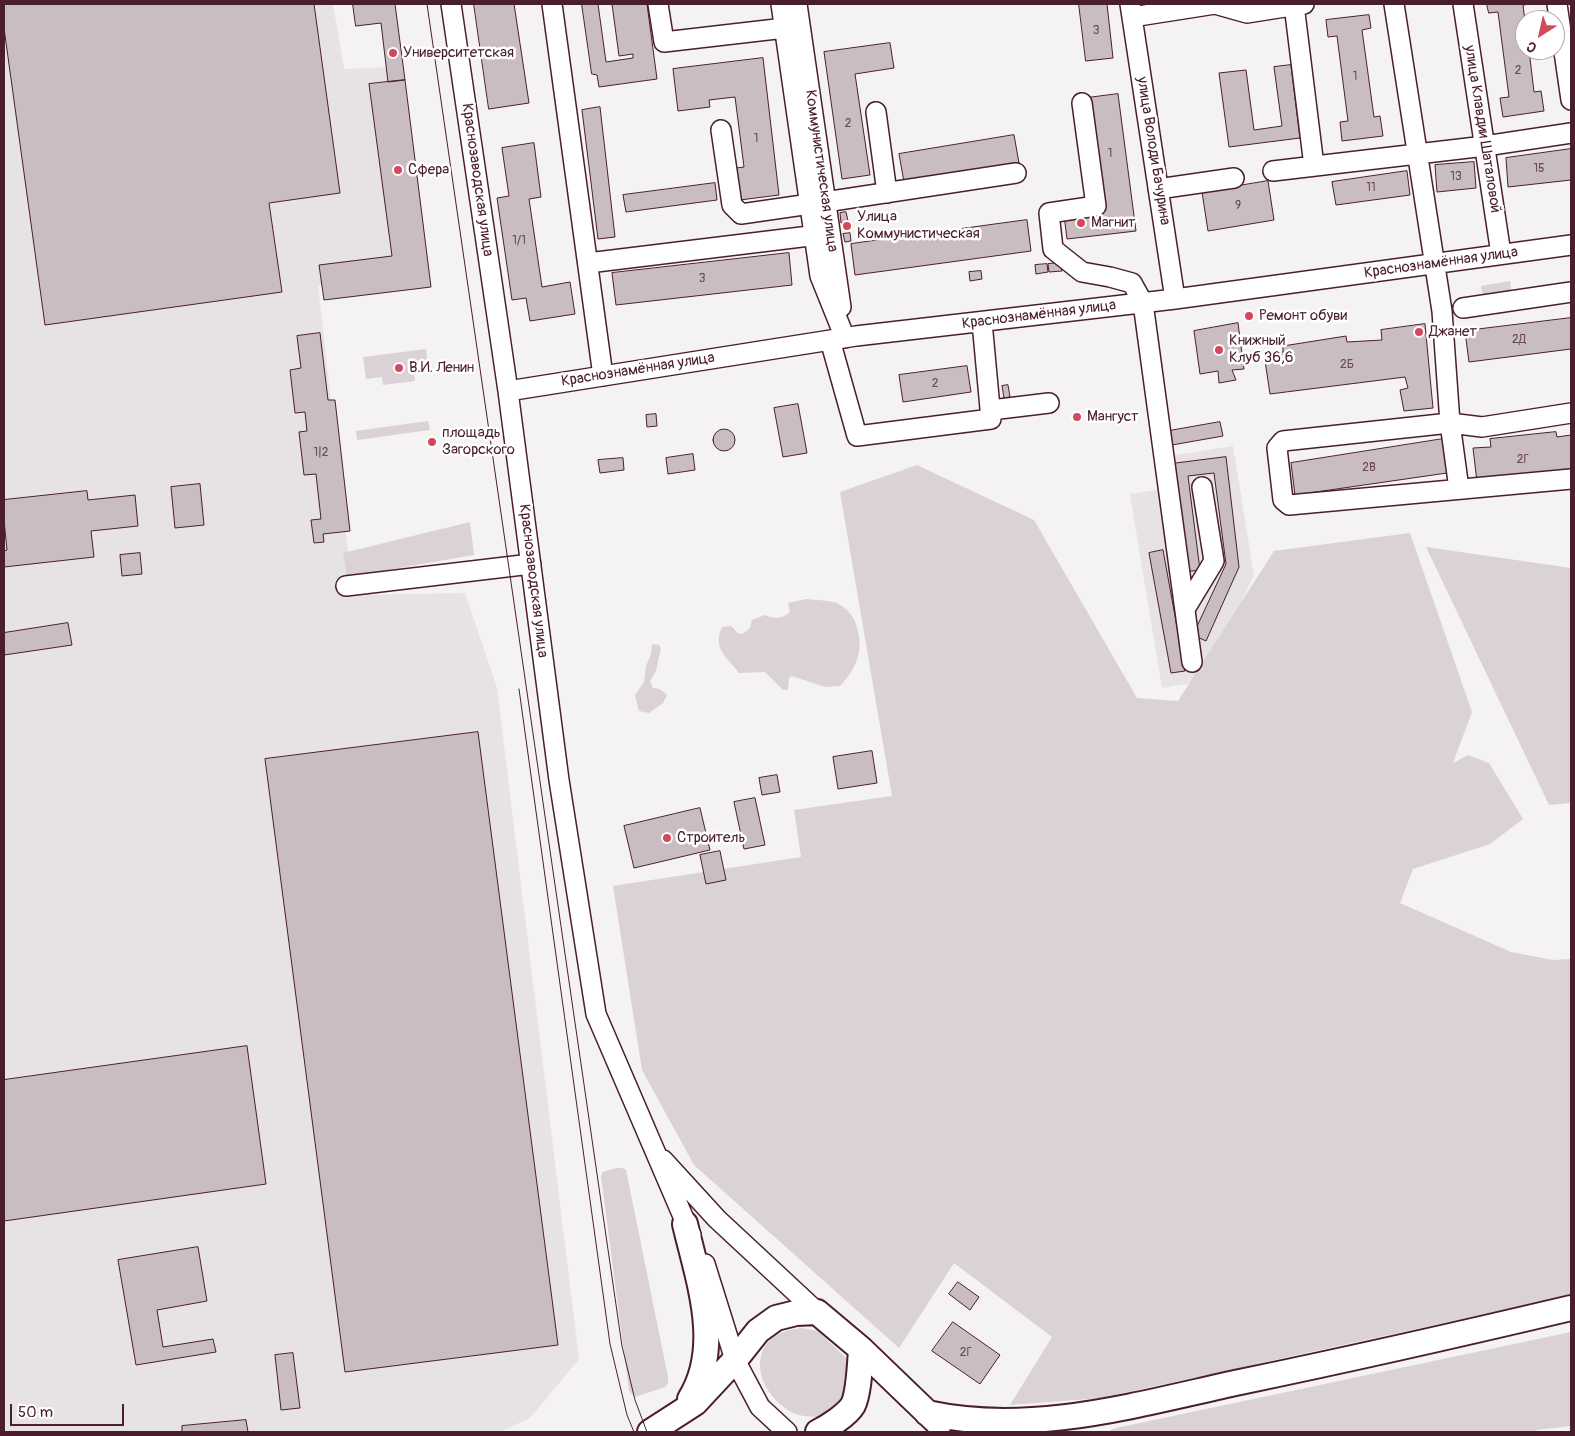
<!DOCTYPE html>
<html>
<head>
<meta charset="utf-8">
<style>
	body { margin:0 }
	#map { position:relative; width:1575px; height:1436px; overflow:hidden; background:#f4f2f2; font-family:Pangolin,sans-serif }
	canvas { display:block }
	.frame { position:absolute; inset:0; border:5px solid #4a1f2b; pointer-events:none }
	.north { position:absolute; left:1515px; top:10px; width:50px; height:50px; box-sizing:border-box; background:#fff; border:1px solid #b7a5aa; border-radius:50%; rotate:215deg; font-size:14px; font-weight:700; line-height:20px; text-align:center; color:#4a1f2b }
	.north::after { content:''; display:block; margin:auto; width:18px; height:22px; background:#d1495b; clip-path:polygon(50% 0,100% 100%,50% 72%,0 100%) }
	.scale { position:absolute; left:10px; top:1404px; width:114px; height:22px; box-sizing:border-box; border:2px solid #4a1f2b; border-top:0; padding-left:6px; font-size:15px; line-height:18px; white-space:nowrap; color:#4a1f2b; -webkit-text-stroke:4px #fff; paint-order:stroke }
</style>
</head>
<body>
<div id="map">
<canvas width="1575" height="1436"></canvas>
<div class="frame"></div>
<div class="north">С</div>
<div class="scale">50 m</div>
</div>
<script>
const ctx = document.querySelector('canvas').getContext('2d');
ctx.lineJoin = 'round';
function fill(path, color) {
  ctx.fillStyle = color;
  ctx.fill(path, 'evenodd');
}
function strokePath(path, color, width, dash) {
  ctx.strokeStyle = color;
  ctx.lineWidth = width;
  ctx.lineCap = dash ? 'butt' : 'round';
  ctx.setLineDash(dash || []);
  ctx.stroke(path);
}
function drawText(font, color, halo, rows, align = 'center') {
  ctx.font = font + ' Pangolin,sans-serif';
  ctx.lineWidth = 5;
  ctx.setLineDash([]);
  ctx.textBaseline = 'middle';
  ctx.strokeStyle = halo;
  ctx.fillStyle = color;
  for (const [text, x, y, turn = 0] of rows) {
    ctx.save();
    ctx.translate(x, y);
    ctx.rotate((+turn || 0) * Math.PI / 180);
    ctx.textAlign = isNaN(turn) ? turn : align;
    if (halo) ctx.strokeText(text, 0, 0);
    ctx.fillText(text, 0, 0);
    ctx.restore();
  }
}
fill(new Path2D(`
	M 4,4 L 333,4 L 344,69 L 394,67 L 425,267 L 318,286 L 353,595 L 465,593 L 497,688 L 579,1359 L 530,1418 L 500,1432 L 4,1432 Z
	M 1233,446 L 1254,575 L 1204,681 L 1162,688 L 1130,494 L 1162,489 L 1157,458 Z`), '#e7e2e3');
fill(new Path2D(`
	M 1510,281 L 1512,296 L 1484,300 L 1481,286 Z
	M 426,349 L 429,371 L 414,373 L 415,381 L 383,385 L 382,377 L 366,379 L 363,357 Z
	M 428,421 L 430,430 L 357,440 L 356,431 Z
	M 917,465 L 1034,520 L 1137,698 L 1178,701 L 1274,551 L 1410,533 L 1472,712 L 1453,763 L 1468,755 L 1489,763 L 1523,819 L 1490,844 L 1413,869 L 1400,903 L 1511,952 L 1553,960 L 1571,959 L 1571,1295 L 1101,1398 L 1010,1405 L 1052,1337 L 954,1263 L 899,1348 L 694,1165 L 642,1070 L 613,886 L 801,857 L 794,810 L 892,796 L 840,492 Z
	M 470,522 L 474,555 L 347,577 L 343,553 Z
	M 1426,547 L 1571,568 L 1571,803 L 1549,805 Z
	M 806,599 C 816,600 827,600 837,603 C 845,607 852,614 855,622 C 865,647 858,667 840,686 L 825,687 L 792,676 L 789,678 L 788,690 L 783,690 L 765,672 L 739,673 C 727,657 712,649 722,627 L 731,626 L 738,633 L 742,634 L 750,628 L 752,620 L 765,615 C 775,619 782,619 790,612 L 788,603 Z
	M 652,644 L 659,645 L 661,648 L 656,671 L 650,681 L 653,688 L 660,689 L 667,695 L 663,703 L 649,713 L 639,711 L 635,695 L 644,682 L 646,666 L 651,654 Z
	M 616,1168 L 622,1168 L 626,1170 L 668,1377 L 668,1383 L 665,1387 L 635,1397 L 629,1391 L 601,1176 L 603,1172 Z
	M 801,1328 L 818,1331 L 846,1358 L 853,1372 L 848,1398 L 823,1417 C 814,1417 804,1417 796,1414 C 769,1403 747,1366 769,1341 C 778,1332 789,1330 801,1328 Z
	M 1571,1332 L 1571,1426 L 1536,1430 L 1535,1432 L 1107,1432 L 1116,1428 Z`), '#dbd2d5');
const building = new Path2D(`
	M 4,4 L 314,4 L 340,193 L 269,203 L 282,292 L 45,325 L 4,28 Z
	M 353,4 L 395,4 L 405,80 L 388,82 L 381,23 L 356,26 Z
	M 474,4 L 514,4 L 529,103 L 489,109 Z
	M 582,4 L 598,4 L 606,62 L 633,58 L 633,54 L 619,56 L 612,4 L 647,4 L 657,79 L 599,87 L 597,75 L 592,74 Z
	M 1079,4 L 1107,4 L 1113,58 L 1086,61 Z
	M 1487,4 L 1531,4 L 1523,5 L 1525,22 L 1525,50 L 1529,50 L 1534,92 L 1541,91 L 1544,111 L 1503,117 L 1500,98 L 1509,97 L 1498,12 L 1489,13 Z
	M 1369,15 L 1371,28 L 1362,30 L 1374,117 L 1380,116 L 1383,136 L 1342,141 L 1340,122 L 1348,121 L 1337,36 L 1328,37 L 1326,20 Z
	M 890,43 L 894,68 L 855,74 L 870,175 L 842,179 L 824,52 Z
	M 763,58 L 779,195 L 740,200 L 736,168 L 744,167 L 735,97 L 709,100 L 710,107 L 678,111 L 673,69 Z
	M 1291,65 L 1300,138 L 1229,147 L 1219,73 L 1246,70 L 1254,130 L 1282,126 L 1274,67 Z
	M 405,80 L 431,287 L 324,300 L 319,265 L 392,256 L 369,84 Z
	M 1118,94 L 1136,231 L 1067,239 L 1064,215 L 1101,210 L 1087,98 Z
	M 600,107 L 615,237 L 598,239 L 582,110 Z
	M 1014,135 L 1019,163 L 904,182 L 899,154 Z
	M 534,143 L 541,197 L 529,199 L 542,287 L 570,282 L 575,314 L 530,321 L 526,298 L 512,300 L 497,198 L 509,196 L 502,148 Z
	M 1571,149 L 1571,180 L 1508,187 L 1506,158 Z
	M 1474,162 L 1476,188 L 1437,192 L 1435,165 Z
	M 1407,171 L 1410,195 L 1336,205 L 1332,182 Z
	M 1268,181 L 1274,220 L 1208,231 L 1202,192 Z
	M 715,183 L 717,200 L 626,212 L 623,195 Z
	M 846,212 L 848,221 L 841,223 L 840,213 Z
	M 1027,220 L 1031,251 L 855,275 L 851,244 Z
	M 850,233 L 851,241 L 845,242 L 843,234 Z
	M 789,253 L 792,285 L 616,305 L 612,273 Z
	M 1060,263 L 1062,271 L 1049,272 L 1048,264 Z
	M 1047,264 L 1048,272 L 1036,274 L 1035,265 Z
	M 981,271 L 982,279 L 970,281 L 969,272 Z
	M 1252,312 L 1253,317 L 1245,319 L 1244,314 Z
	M 1571,318 L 1571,349 L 1469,362 L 1465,331 Z
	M 1238,323 L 1244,369 L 1232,370 L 1236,380 L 1219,383 L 1218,371 L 1200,374 L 1194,331 Z
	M 1425,324 L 1433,408 L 1404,411 L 1400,390 L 1408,388 L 1405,377 L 1270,394 L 1264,354 L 1283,352 L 1283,346 L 1346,336 L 1347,342 L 1382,340 L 1381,330 Z
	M 320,333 L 328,400 L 335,400 L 350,531 L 323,534 L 324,542 L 314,543 L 311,520 L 321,519 L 316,474 L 304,475 L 299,432 L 307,431 L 305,412 L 295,413 L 290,370 L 301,368 L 297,336 Z
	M 967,366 L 971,392 L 903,402 L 899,375 Z
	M 1008,385 L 1010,397 L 1004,398 L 1002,386 Z
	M 798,404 L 807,453 L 783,457 L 774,408 Z
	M 656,414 L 657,426 L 647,427 L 646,415 Z
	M 1220,422 L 1223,436 L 1172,445 L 1169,431 Z
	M713 440a11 11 0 1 1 22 0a11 11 0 1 1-22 0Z
	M 1556,432 L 1557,437 L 1571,435 L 1571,471 L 1477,482 L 1473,448 L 1491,447 L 1490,439 Z
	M 1443,439 L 1447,473 L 1295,495 L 1291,463 Z
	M 693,454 L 695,470 L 668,474 L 666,458 Z
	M 1226,457 L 1239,567 L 1206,641 L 1193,635 L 1226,564 L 1214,473 L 1188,476 L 1200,570 L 1184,572 L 1171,464 Z
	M 623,458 L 624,470 L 600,473 L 598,460 Z
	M 200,484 L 204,525 L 175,528 L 171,487 Z
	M 87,491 L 88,500 L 135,495 L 138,526 L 91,531 L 94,557 L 4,567 L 4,551 L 7,550 L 4,520 L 4,500 Z
	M 1163,550 L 1185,671 L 1171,673 L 1149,553 Z
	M 140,553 L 142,574 L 122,576 L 120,555 Z
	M 68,623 L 72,645 L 4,655 L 4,633 Z
	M 478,732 L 558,1345 L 345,1372 L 265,759 Z
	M 872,751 L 877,783 L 838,789 L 833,757 Z
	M 777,775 L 780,792 L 762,795 L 759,778 Z
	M 755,798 L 765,845 L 744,849 L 734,802 Z
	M 700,808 L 710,850 L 634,868 L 624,826 Z
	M 720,851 L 726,880 L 706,884 L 700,855 Z
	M 247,1046 L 266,1184 L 4,1221 L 4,1080 Z
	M 198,1247 L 207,1301 L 157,1310 L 163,1347 L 213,1339 L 216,1352 L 136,1365 L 118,1260 Z
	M 958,1282 L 979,1297 L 970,1310 L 949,1294 Z
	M 953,1322 L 1000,1355 L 980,1384 L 932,1351 Z
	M 293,1353 L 300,1408 L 281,1410 L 275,1355 Z
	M 246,1420 L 248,1432 L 182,1432 L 182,1426 Z`);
fill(building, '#cabdc1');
strokePath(building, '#4a1f2b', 1);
const minor = new Path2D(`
	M 451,4 L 508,391 L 559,780 L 596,1014 L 691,1235
	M 552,4 L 603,376
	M 658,4 L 664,42 L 785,28
	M 781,4 L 820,276 L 845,338
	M 797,4 L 841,307
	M 1130,4 L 1175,299
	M 1394,4 L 1442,311 L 1450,423 L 1459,489
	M 1463,4 L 1501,254
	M 1557,4 L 1571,100
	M 1294,5 L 1314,166
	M 1132,17 L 1215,4 L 1247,13 L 1304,4
	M 1082,103 L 1096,206 L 1049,213 L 1053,249 L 1082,272 L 1110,277 L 1132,283 L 1143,303 L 1192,662
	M 876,112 L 887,193
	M 721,130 L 732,205 L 741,214 L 810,204
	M 1273,171 L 1485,146 L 1571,133
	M 1158,189 L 1234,178
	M 825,202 L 1016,173
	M 588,263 L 826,234
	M 1463,308 L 1571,292
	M 830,340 L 857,436 L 873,434 L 991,419 L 982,322
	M 508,391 L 856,336 L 1175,299 L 1571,245
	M 991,410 L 1049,403
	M 1571,413 L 1482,427 L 1450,423 L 1283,441 L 1277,448 L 1283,500 L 1289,505 L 1571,479
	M 346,586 L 531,564
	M 1185,609 L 1214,561 L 1202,487
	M 663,1160 L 717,1219 L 817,1312
	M 705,1264 L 735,1360 L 760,1407 L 787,1432`);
const major = new Path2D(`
	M 685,1224 C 698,1280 723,1346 690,1399
	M 927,1413 C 1032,1436 1138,1404 1240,1382 C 1351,1359 1461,1334 1571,1308
	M 650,1432 L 695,1403 L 735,1360 L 758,1331 L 776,1318 L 796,1313 L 817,1312 L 861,1349 L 939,1424
	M 818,1432 C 828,1427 847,1415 853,1405 C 859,1393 860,1363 861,1349`);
strokePath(minor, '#4a1f2b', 22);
strokePath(major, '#4a1f2b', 28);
strokePath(minor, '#fff', 19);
strokePath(major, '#fff', 24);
strokePath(new Path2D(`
	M 427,4 L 622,1346 L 635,1400 L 647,1432
	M 519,689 L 610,1344 L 627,1415 L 634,1432`), '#4a1f2b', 1);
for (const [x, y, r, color] of [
	[393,53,5,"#d1495b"],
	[398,170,5,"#d1495b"],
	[1081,223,5,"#d1495b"],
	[847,226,5,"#d1495b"],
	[1249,316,5,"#d1495b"],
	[1419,332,5,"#d1495b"],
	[1219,350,5,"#d1495b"],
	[399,368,5,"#d1495b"],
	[1077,417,5,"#d1495b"],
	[432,442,5,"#d1495b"],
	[667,838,5,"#d1495b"]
]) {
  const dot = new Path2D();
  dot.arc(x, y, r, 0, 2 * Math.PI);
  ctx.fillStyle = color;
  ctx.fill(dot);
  strokePath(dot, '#fff', 2);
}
drawText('12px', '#6a4650', null, [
	["3",1096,31],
	["2",1518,71],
	["1",1355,77],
	["2",848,124],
	["1",756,139],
	["1",1110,154],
	["15",1539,169],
	["13",1456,177],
	["11",1371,188],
	["9",1238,206],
	["1/1",519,241],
	["3",702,279],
	["2Д",1519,340],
	["2Б",1347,365],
	["2",935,384],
	["1|2",321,453],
	["2Г",1523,460],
	["2В",1369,468],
	["2Г",966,1353]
]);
drawText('15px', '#4a1f2b', '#fff', [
	["Университетская",403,53],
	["Сфера",408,170],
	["Улица",857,217],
	["Коммунистическая",857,234],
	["Магнит",1091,223],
	["Ремонт обуви",1259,316],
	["Джанет",1429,332],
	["Книжный",1229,341],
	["Клуб 36,6",1229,358],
	["В.И. Ленин",409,368],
	["Мангуст",1087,417],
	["площадь",442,433],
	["Загорского",442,450],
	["Строитель",677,838]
], 'left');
drawText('15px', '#4a1f2b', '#fff', [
	["улица Клавдии Шаталовой",1482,129,81],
	["улица Володи Бачурина",1153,151,81],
	["Коммунистическая улица",821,171,82],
	["Краснозаводская улица",477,180,82],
	["Краснознамённая улица",1441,263,-8],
	["Краснознамённая улица",1039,315,-7],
	["Краснознамённая улица",638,370,-9],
	["Краснозаводская улица",533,581,83]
]);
</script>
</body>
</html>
